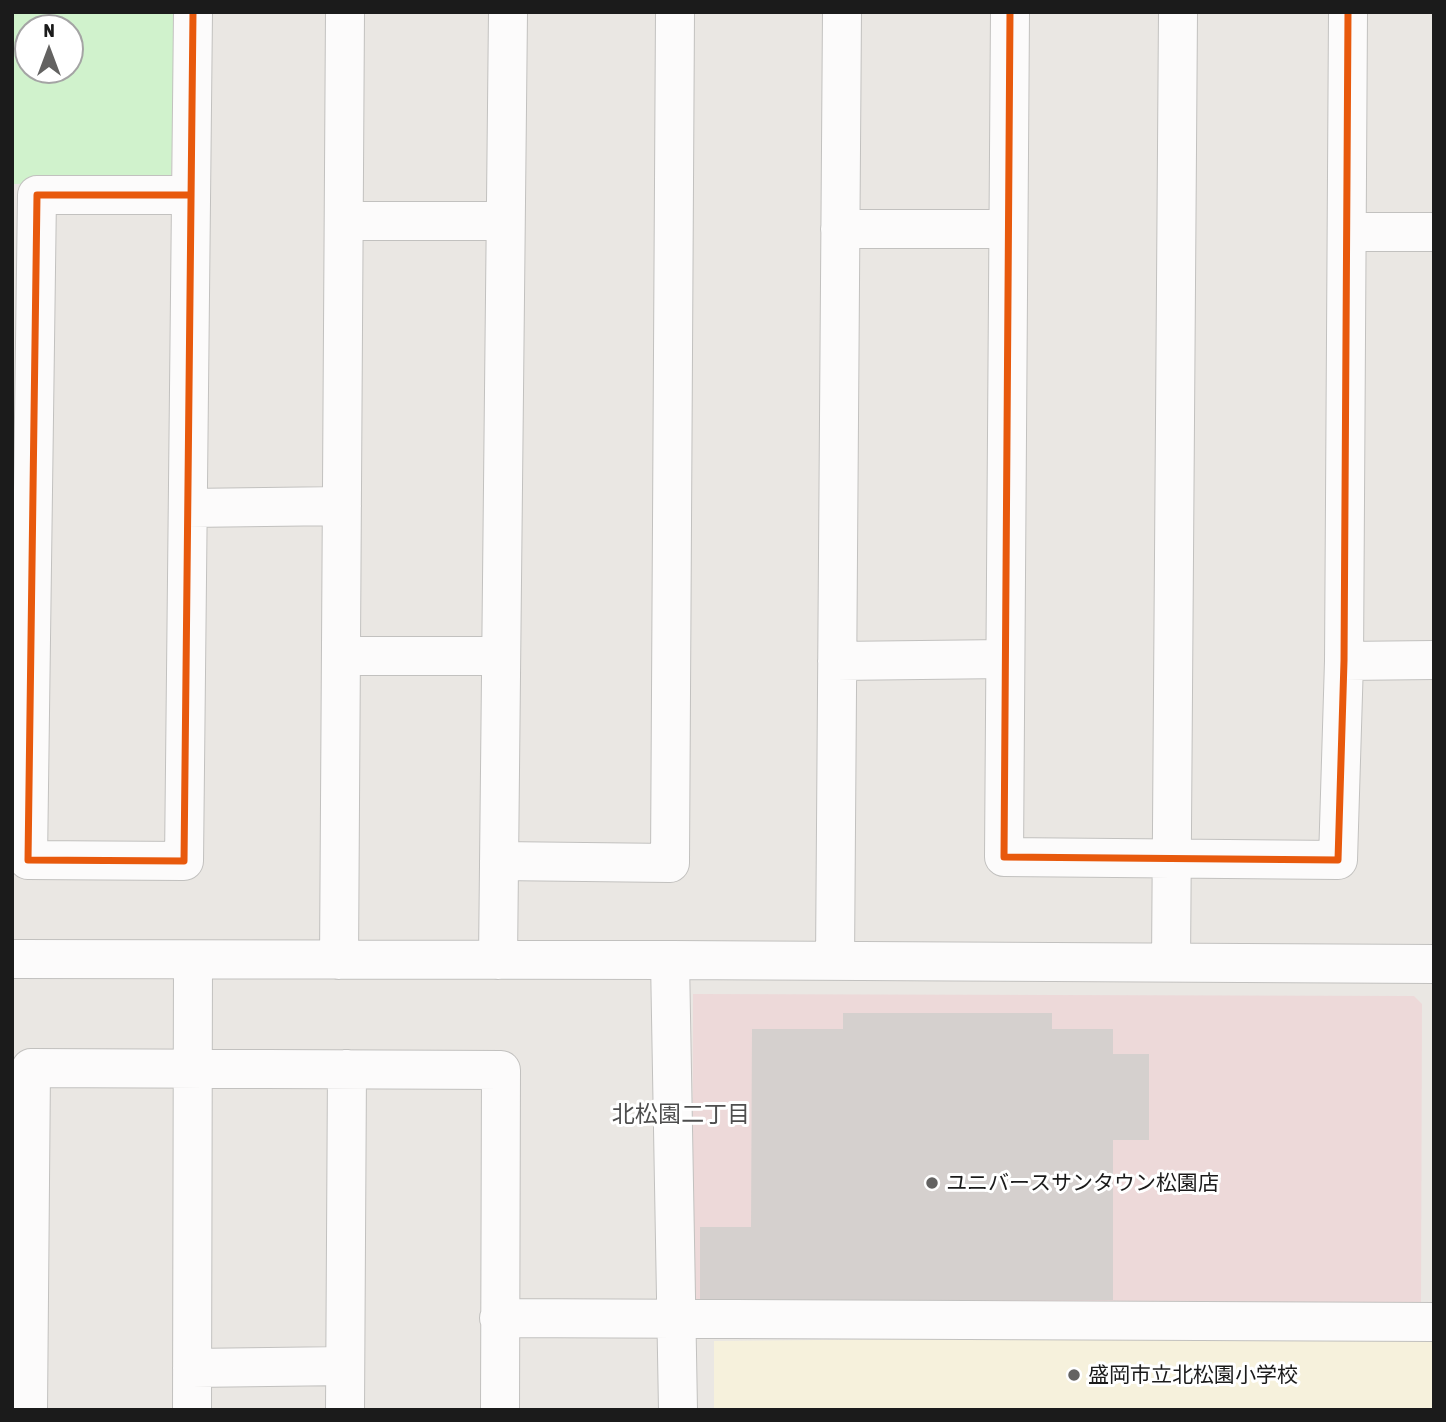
<!DOCTYPE html>
<html>
<head>
<meta charset="utf-8">
<style>
	body { margin:0 }
	#map { position:relative; width:1446px; height:1422px; overflow:hidden; background:#eae7e3; font-family:"Asap Condensed",sans-serif }
	canvas { display:block }
	.frame { position:absolute; inset:0; border:14px solid #1b1b1b; pointer-events:none }
	.north { position:absolute; left:14px; top:14px; width:70px; height:70px; box-sizing:border-box; background:#fff; border:2px solid #a4a4a4; border-radius:50%; rotate:0deg; font-size:19px; font-weight:700; line-height:28px; text-align:center; color:#1b1b1b }
	.north::after { content:''; display:block; margin:auto; width:24px; height:32px; background:#636261; clip-path:polygon(50% 0,100% 100%,50% 72%,0 100%) }
</style>
</head>
<body>
<div id="map">
<canvas width="1446" height="1422"></canvas>
<div class="frame"></div>
<div class="north">N</div>
</div>
<script>
const ctx = document.querySelector('canvas').getContext('2d');
ctx.lineJoin = 'round';
function fill(path, color) {
  ctx.fillStyle = color;
  ctx.fill(path, 'evenodd');
}
function strokePath(path, color, width, dash) {
  ctx.strokeStyle = color;
  ctx.lineWidth = width;
  ctx.lineCap = dash ? 'butt' : 'round';
  ctx.setLineDash(dash || []);
  ctx.stroke(path);
}
function drawText(font, color, halo, rows, align = 'center') {
  ctx.font = font + ' "Asap Condensed","Noto Sans JP",sans-serif';
  ctx.lineWidth = 6;
  ctx.setLineDash([]);
  ctx.textBaseline = 'middle';
  ctx.strokeStyle = halo;
  ctx.fillStyle = color;
  for (const [text, x, y, turn = 0] of rows) {
    ctx.save();
    ctx.translate(x, y);
    ctx.rotate((+turn || 0) * Math.PI / 180);
    ctx.textAlign = isNaN(turn) ? turn : align;
    if (halo) ctx.strokeText(text, 0, 0);
    ctx.fillText(text, 0, 0);
    ctx.restore();
  }
}
fill(new Path2D(`
	M 693,994 L 1414,996 L 1422,1004 L 1421,1303 L 692,1302 Z`), '#edd9d9');
fill(new Path2D(`
	M 1434,1334 L 1434,1410 L 714,1410 L 714,1341 Z`), '#f6f1dc');
fill(new Path2D(`
	M 12,12 L 176,12 L 171,181 L 12,184 ZM 28,28 L 70,28 L 70,70 L 28,70 Z`), '#d0f2cc');
fill(new Path2D(`
	M 843,1013 L 1052,1013 L 1052,1029 L 1113,1029 L 1113,1054 L 1149,1054 L 1149,1140 L 1113,1140 L 1113,1300 L 700,1300 L 700,1227 L 751,1227 L 752,1029 L 843,1029 Z`), '#d5d0ce');
const minor = new Path2D(`
	M 1010,12 L 1004,857 L 1338,860 L 1344,661 L 1348,12
	M 191,195 L 37,195 L 28,860 L 184,861 L 193,12
	M 344,221 L 505,221
	M 840,229 L 1008,229
	M 1347,232 L 1434,232
	M 188,508 L 342,506
	M 341,656 L 501,656
	M 837,661 L 1005,659
	M 1344,661 L 1434,660
	M 499,861 L 670,863 L 675,12
	M 12,959 L 670,960 L 1434,964
	M 339,960 L 345,12
	M 498,960 L 508,12
	M 670,960 L 678,1410
	M 835,961 L 842,12
	M 1171,962 L 1178,12
	M 499,1318 L 1434,1322
	M 192,1368 L 345,1366
	M 28,1410 L 31,1068 L 501,1070 L 500,1410
	M 192,1410 L 193,960
	M 345,1410 L 347,1069`);
strokePath(minor, '#c2c1bf', 40);
strokePath(minor, '#fcfbfb', 38);
strokePath(new Path2D(`
	M 1010,12 L 1004,857 L 1338,860 L 1344,661 L 1348,12
	M 191,195 L 37,195 L 28,860 L 184,861 L 193,12`), '#e8590c', 7);
for (const [x, y, r, color] of [
	[932,1183,7,"#636261"],
	[1074,1375,7,"#636261"]
]) {
  const dot = new Path2D();
  dot.arc(x, y, r, 0, 2 * Math.PI);
  ctx.fillStyle = color;
  ctx.fill(dot);
  strokePath(dot, '#fff', 2.5);
}
drawText('21px', '#1b1b1b', '#fff', [
	["ユニバースサンタウン松園店",946,1183],
	["盛岡市立北松園小学校",1088,1375]
], 'left');
drawText('23px', '#4e4e4e', '#fff', [
	["北松園二丁目",681,1115]
]);
</script>
</body>
</html>
